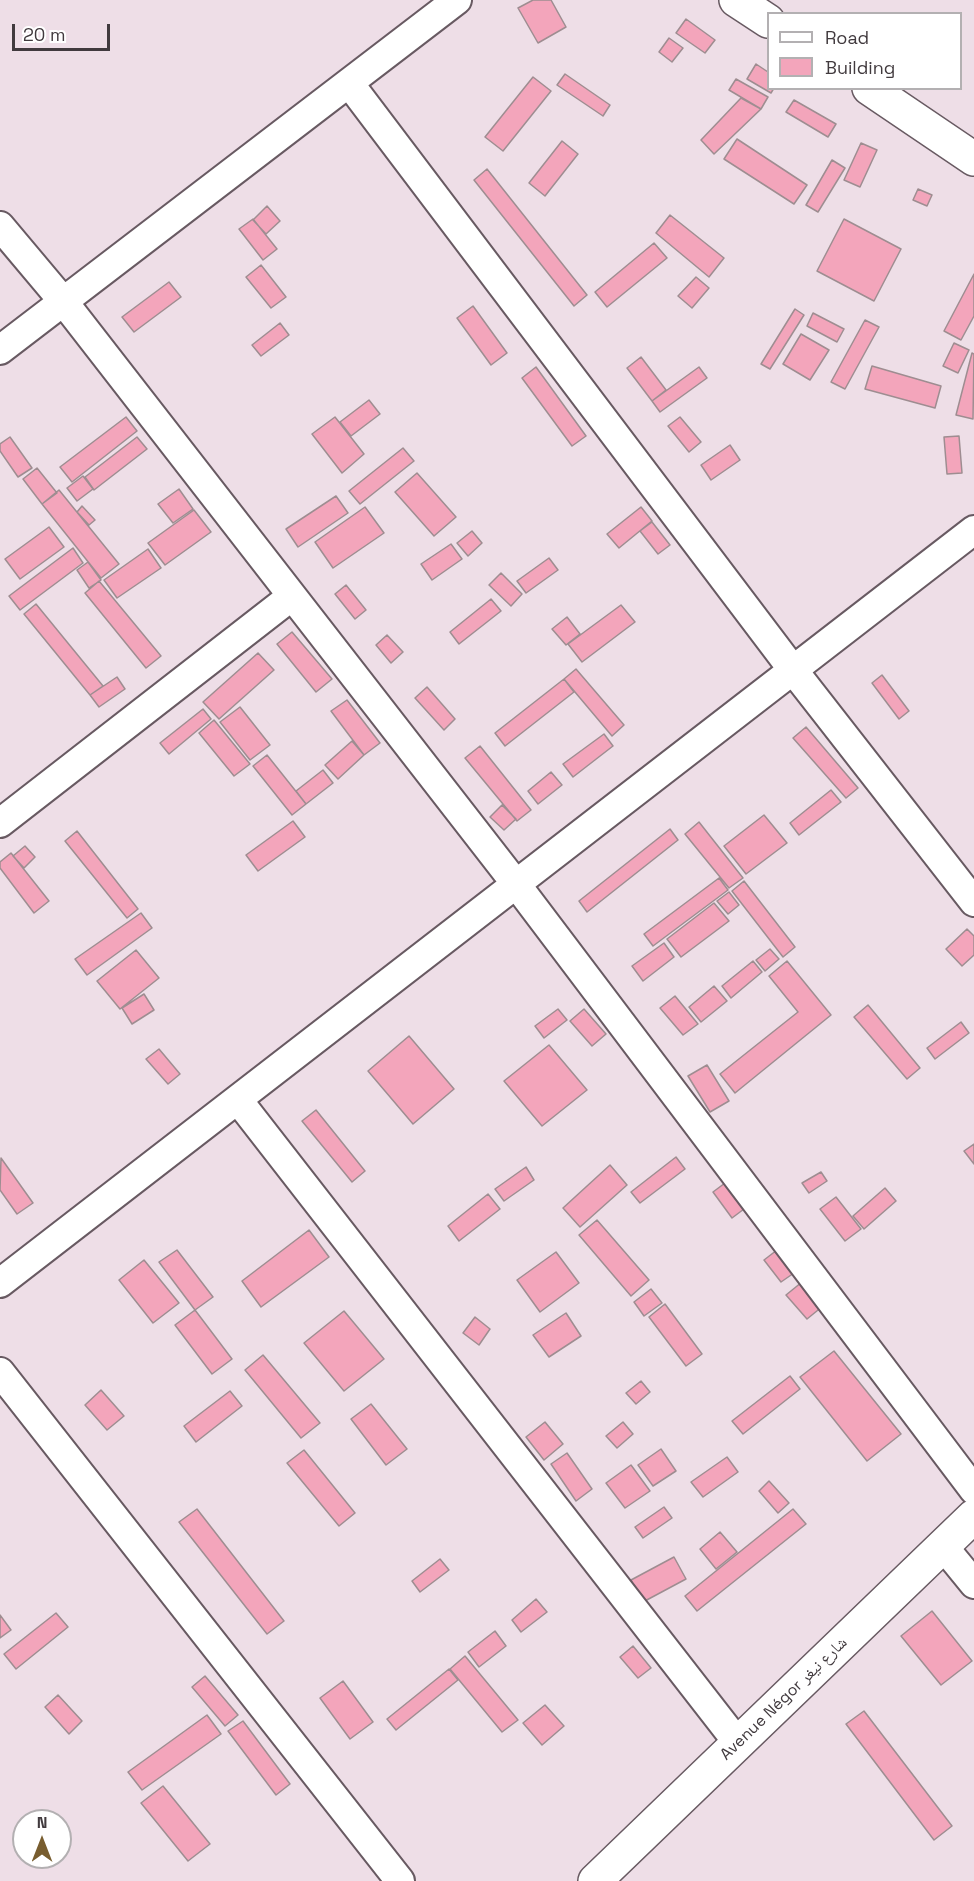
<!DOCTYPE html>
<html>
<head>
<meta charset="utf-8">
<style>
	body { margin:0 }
	#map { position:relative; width:974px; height:1881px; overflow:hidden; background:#eedee7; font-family:"Space Grotesk",sans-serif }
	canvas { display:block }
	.legend { position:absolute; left:767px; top:12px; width:195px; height:78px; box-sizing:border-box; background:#fff; border:2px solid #b3b0b2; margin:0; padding:8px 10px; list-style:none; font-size:18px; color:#413a3e }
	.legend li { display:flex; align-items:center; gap:12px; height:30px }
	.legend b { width:30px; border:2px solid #b3b0b2 }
	.north { position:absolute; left:12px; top:1809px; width:60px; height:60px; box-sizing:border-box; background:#fff; border:2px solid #b3b0b2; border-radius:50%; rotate:0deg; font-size:16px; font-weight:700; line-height:24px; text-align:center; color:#413a3e }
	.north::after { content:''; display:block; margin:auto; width:21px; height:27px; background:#785d2f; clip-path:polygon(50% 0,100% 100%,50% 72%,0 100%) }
	.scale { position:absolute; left:12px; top:24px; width:98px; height:27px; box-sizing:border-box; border:3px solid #413a3e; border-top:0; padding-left:8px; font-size:18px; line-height:21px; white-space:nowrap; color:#413a3e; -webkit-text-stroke:4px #fff; paint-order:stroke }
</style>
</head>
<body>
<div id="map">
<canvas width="974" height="1881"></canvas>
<ul class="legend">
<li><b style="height:8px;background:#fff"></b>Road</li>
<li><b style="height:16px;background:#f3a5bb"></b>Building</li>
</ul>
<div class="north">N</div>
<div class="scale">20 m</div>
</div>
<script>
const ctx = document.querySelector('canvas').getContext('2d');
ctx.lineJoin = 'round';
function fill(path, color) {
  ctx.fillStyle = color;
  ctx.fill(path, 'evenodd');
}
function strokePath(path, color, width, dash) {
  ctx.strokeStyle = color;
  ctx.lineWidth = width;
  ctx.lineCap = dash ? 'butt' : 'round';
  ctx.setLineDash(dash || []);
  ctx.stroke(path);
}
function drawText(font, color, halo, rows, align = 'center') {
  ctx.font = font + ' "Space Grotesk","Noto Naskh Arabic",sans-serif';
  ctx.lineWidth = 5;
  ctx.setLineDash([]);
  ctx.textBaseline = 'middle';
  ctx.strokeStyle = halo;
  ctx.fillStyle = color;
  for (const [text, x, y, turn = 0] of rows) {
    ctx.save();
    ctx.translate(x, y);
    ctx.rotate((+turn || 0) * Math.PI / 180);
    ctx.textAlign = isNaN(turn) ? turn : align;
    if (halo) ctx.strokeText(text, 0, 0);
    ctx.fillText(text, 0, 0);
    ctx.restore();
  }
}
const building = new Path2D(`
	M 533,0 L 551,0 L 566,27 L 538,43 L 518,8 Z
	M 686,19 L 715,40 L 705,53 L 676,33 Z
	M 669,38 L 683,48 L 672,62 L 659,52 Z
	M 756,64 L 768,72 L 768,88 L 774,88 L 771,93 L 747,79 Z
	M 565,74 L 610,105 L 603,116 L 557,85 Z
	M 533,77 L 551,91 L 503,151 L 485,137 Z
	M 736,79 L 768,97 L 761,109 L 729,90 Z
	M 741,98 L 761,109 L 714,154 L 701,140 Z
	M 794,100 L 836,124 L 828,137 L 786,112 Z
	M 737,139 L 807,185 L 794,204 L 724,159 Z
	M 562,141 L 578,154 L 545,196 L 529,183 Z
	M 861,143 L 877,150 L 860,187 L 844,180 Z
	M 832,160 L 845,168 L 818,212 L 806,205 Z
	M 487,169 L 587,295 L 574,306 L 474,180 Z
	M 918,189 L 932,195 L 927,206 L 913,200 Z
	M 267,206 L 280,221 L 266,234 L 253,220 Z
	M 670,215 L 724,258 L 709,277 L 656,233 Z
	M 253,219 L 277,249 L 263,260 L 239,229 Z
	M 844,219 L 901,249 L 874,301 L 817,271 Z
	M 654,243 L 667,258 L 607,307 L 595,292 Z
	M 261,265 L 286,297 L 271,308 L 246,277 Z
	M 974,274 L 974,316 L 961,340 L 944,331 Z
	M 696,277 L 709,288 L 692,308 L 678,296 Z
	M 169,282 L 181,297 L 134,332 L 122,317 Z
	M 473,306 L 507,353 L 491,365 L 457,318 Z
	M 795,309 L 804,315 L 770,369 L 761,364 Z
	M 813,313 L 844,329 L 837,342 L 807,326 Z
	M 865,320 L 879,327 L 845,389 L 831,382 Z
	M 280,323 L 289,335 L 261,356 L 252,345 Z
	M 801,334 L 829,350 L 810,380 L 783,364 Z
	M 954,343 L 969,350 L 958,373 L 943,366 Z
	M 972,353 L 974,354 L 973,419 L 956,415 Z
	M 641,357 L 666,390 L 652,401 L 627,368 Z
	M 872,366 L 941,386 L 935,408 L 865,389 Z
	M 536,367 L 586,436 L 572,446 L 522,378 Z
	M 699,367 L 707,378 L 660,412 L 652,401 Z
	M 369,400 L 380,414 L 351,436 L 340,422 Z
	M 126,417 L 137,431 L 72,482 L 60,467 Z
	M 335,417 L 364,454 L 342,473 L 312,434 Z
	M 680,417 L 701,442 L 689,452 L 668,426 Z
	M 959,436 L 962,473 L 947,474 L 944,437 Z
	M 10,437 L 32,468 L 18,477 L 0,451 L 0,444 Z
	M 137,437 L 147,449 L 94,490 L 85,477 Z
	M 730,445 L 740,460 L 711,480 L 701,465 Z
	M 403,448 L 414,461 L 360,504 L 349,491 Z
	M 37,468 L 57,493 L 42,504 L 23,479 Z
	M 417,473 L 456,517 L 434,536 L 395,492 Z
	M 83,476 L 93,489 L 77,501 L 67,488 Z
	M 179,489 L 193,509 L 173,523 L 158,504 Z
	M 59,490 L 119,564 L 101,578 L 42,504 Z
	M 336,496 L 348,513 L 298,547 L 286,529 Z
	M 82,506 L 95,520 L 89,525 L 77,512 Z
	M 365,507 L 384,533 L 333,568 L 315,542 Z
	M 641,507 L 652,521 L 619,548 L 607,534 Z
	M 194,510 L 211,532 L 165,565 L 148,543 Z
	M 652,522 L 670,545 L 658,554 L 640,531 Z
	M 49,527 L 64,547 L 20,579 L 5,559 Z
	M 472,531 L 482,543 L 468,556 L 457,543 Z
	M 451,544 L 462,559 L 432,580 L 421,564 Z
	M 73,548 L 83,563 L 20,610 L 9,596 Z
	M 148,549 L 161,568 L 117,598 L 104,580 Z
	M 549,558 L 558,570 L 526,593 L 517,581 Z
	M 88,562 L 101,580 L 89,588 L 77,570 Z
	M 501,573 L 522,594 L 511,606 L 489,585 Z
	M 99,581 L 161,656 L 146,668 L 85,593 Z
	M 346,585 L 366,610 L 355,619 L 335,594 Z
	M 491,599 L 501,611 L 459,644 L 450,632 Z
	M 36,604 L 103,686 L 90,695 L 24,614 Z
	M 621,605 L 635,622 L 582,662 L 568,644 Z
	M 567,617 L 580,634 L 566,645 L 552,629 Z
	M 292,632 L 332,679 L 316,692 L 277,644 Z
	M 387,635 L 403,652 L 391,663 L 376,645 Z
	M 258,653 L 274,670 L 219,719 L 203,702 Z
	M 576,669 L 624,725 L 612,736 L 564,679 Z
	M 882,675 L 909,711 L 899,719 L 872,683 Z
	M 117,677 L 125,689 L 99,707 L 90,695 Z
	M 564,679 L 574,692 L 505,746 L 495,733 Z
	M 427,687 L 455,719 L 444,730 L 415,698 Z
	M 347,700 L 380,743 L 364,755 L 331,711 Z
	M 240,707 L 270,745 L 250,760 L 220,722 Z
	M 203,709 L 211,719 L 169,754 L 160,743 Z
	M 214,720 L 250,764 L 234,776 L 199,733 Z
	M 806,727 L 858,788 L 846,798 L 793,738 Z
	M 604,734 L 613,746 L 573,777 L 563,764 Z
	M 352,741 L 364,755 L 338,779 L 325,765 Z
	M 480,746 L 531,810 L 517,821 L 465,758 Z
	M 267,755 L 306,804 L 292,815 L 253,766 Z
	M 323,770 L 333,783 L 306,804 L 296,791 Z
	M 551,772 L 562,785 L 538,804 L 528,791 Z
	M 831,790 L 841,802 L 799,835 L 790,823 Z
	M 502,805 L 516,819 L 504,830 L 490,817 Z
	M 764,815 L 787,843 L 746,874 L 724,846 Z
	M 293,821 L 305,837 L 258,871 L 246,855 Z
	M 699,822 L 743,878 L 729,888 L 685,834 Z
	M 670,829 L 678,840 L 587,912 L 579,901 Z
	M 77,831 L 138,909 L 127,918 L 65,841 Z
	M 25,846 L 35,857 L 24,868 L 13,856 Z
	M 11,853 L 49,901 L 34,913 L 0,868 L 0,862 Z
	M 719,878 L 728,890 L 653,946 L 644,934 Z
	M 744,881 L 795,947 L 783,957 L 732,891 Z
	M 729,892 L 739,905 L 728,914 L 717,901 Z
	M 714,903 L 729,921 L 681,957 L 667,939 Z
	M 141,913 L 152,928 L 87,975 L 75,959 Z
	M 967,929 L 974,936 L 974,955 L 962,966 L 946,949 Z
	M 664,943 L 674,957 L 643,981 L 632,966 Z
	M 770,949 L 779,959 L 765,971 L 756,960 Z
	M 136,950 L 159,978 L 120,1009 L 97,981 Z
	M 753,961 L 762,972 L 731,998 L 722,986 Z
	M 787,961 L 831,1015 L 735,1093 L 720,1074 L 798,1012 L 769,976 Z
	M 714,986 L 727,1001 L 701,1022 L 689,1007 Z
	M 144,994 L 154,1010 L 132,1024 L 122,1008 Z
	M 675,996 L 698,1024 L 683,1035 L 660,1008 Z
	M 868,1005 L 920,1068 L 907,1079 L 854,1017 Z
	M 558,1009 L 567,1020 L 544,1038 L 535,1026 Z
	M 584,1009 L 606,1034 L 592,1046 L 570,1021 Z
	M 961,1022 L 969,1033 L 935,1059 L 927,1048 Z
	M 409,1036 L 454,1089 L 413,1124 L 368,1071 Z
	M 549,1045 L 587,1090 L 542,1126 L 504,1081 Z
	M 159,1049 L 180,1074 L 168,1084 L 146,1059 Z
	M 707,1065 L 729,1101 L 710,1112 L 688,1076 Z
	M 316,1110 L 365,1171 L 352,1182 L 302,1121 Z
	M 974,1144 L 974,1164 L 964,1151 Z
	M 676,1157 L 685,1169 L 640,1203 L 631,1192 Z
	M 1,1158 L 33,1203 L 17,1214 L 0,1190 Z
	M 610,1165 L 627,1185 L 580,1227 L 563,1208 Z
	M 526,1167 L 534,1180 L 504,1201 L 495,1189 Z
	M 821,1172 L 827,1181 L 809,1193 L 802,1183 Z
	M 725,1183 L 744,1209 L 732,1218 L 713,1192 Z
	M 885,1188 L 896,1201 L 864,1229 L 853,1216 Z
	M 488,1194 L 500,1209 L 459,1241 L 448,1226 Z
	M 836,1197 L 861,1229 L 845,1241 L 820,1209 Z
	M 597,1220 L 649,1280 L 631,1296 L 579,1235 Z
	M 309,1230 L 329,1257 L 261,1307 L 242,1281 Z
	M 177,1250 L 213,1297 L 195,1310 L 159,1262 Z
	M 777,1250 L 794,1273 L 781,1282 L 764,1260 Z
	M 556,1252 L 579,1283 L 540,1312 L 517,1280 Z
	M 144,1260 L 179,1303 L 153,1323 L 119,1280 Z
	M 802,1282 L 823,1306 L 807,1319 L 786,1295 Z
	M 651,1289 L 662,1303 L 644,1316 L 634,1302 Z
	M 665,1304 L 702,1354 L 686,1366 L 649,1317 Z
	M 195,1310 L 232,1359 L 212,1374 L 175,1325 Z
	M 344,1311 L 384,1359 L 344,1391 L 304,1343 Z
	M 566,1313 L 581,1336 L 549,1357 L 533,1335 Z
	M 475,1317 L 490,1329 L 479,1345 L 463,1333 Z
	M 834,1351 L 901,1434 L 867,1461 L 800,1377 Z
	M 263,1355 L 320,1423 L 301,1438 L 245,1370 Z
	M 790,1376 L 800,1389 L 743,1434 L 732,1421 Z
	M 641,1381 L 650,1392 L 636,1404 L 626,1393 Z
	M 101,1390 L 124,1416 L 107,1430 L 85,1405 Z
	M 230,1391 L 242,1406 L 196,1442 L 184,1426 Z
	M 371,1404 L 407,1449 L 386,1465 L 351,1419 Z
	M 545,1422 L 563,1444 L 544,1460 L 526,1437 Z
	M 623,1422 L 633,1434 L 617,1448 L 606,1436 Z
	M 661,1449 L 676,1471 L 653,1486 L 638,1465 Z
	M 304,1450 L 355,1513 L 339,1526 L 287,1463 Z
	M 567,1453 L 592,1489 L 576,1501 L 551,1464 Z
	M 727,1457 L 738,1472 L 703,1497 L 691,1482 Z
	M 631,1465 L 650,1491 L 625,1508 L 606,1483 Z
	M 769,1481 L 789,1503 L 778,1513 L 759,1491 Z
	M 664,1507 L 672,1518 L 643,1538 L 635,1527 Z
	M 197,1509 L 284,1621 L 267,1634 L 179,1522 Z
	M 793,1509 L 806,1524 L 697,1611 L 685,1596 Z
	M 720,1532 L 737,1552 L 716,1569 L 700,1549 Z
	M 674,1557 L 686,1579 L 643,1602 L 631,1580 Z
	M 440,1559 L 449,1570 L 420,1592 L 412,1581 Z
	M 536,1599 L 547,1612 L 521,1632 L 512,1620 Z
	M 932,1611 L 972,1661 L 941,1685 L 901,1636 Z
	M 56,1613 L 68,1627 L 16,1669 L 4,1654 Z
	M 0,1615 L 11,1630 L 0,1638 Z
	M 495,1631 L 506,1646 L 479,1667 L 468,1652 Z
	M 633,1646 L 651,1668 L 638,1678 L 620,1657 Z
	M 465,1656 L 518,1720 L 502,1732 L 450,1669 Z
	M 449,1669 L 458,1680 L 396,1730 L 387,1719 Z
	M 205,1676 L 238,1715 L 225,1726 L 192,1687 Z
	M 343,1681 L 373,1722 L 350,1739 L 320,1698 Z
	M 58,1695 L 82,1721 L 69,1734 L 45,1707 Z
	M 545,1705 L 564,1726 L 542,1745 L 523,1723 Z
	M 864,1711 L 952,1826 L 934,1840 L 846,1724 Z
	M 207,1715 L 221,1734 L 142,1790 L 128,1772 Z
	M 243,1721 L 290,1784 L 276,1795 L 228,1731 Z
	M 163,1786 L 210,1844 L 188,1861 L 141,1803 Z`);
fill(building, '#f3a5bb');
strokePath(building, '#9e8d91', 1.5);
const street = new Path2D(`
	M 349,83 L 793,670 L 974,902
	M 0,226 L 63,301 L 516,884 L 974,1490
	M 0,350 L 457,0
	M 0,823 L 292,596
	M 238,1100 L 738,1743
	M 0,1283 L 974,530
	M 0,1372 L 400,1881
	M 943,1546 L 974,1584`);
const secondary = new Path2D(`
	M 736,0 L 768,21
	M 869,88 L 974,159
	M 595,1881 L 974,1516`);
strokePath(street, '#685a62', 32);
strokePath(secondary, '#685a62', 36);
strokePath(street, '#fff', 28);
strokePath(secondary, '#fff', 33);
drawText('16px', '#413a3e', '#fff', [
	["Avenue Négor شارع نيغر",784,1699,-44]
]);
</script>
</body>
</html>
